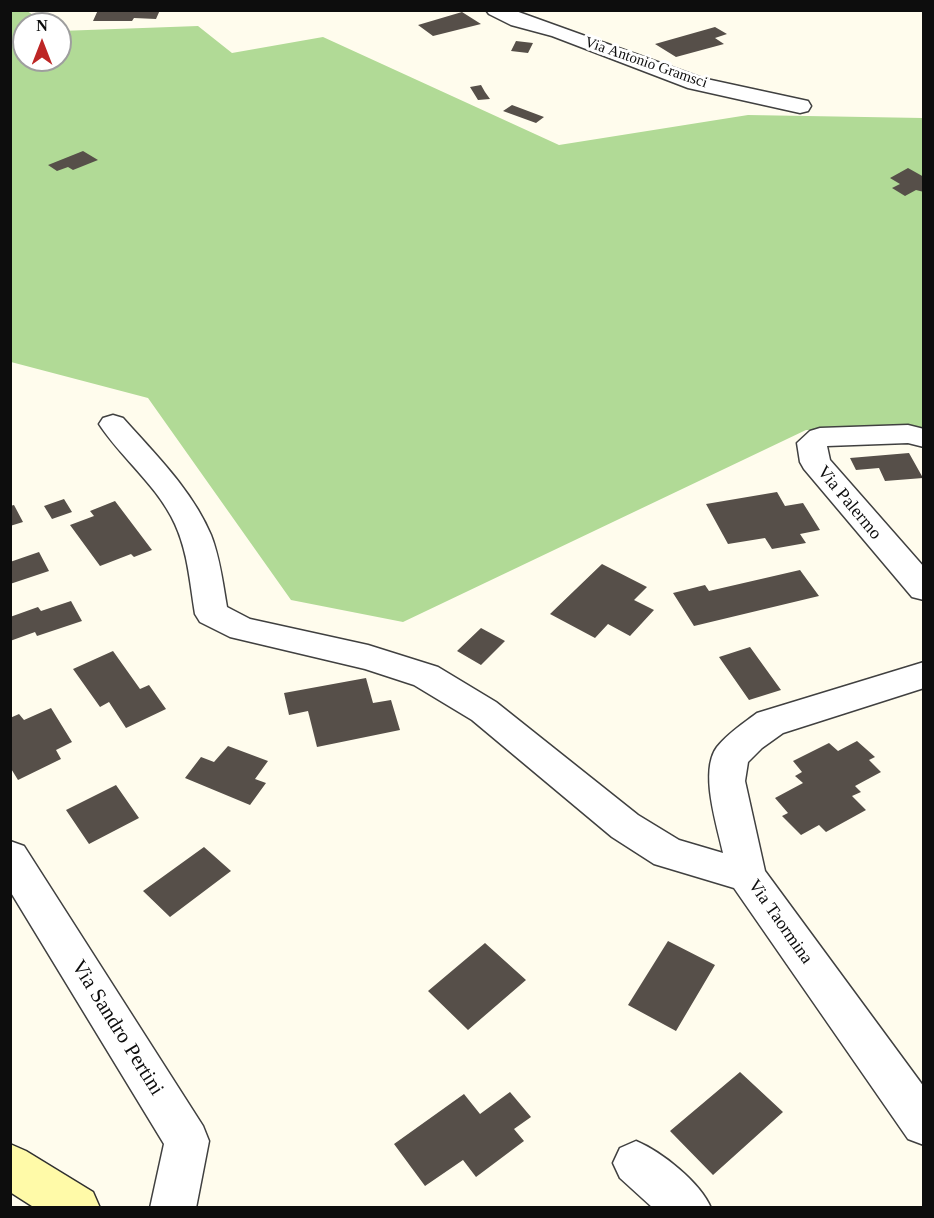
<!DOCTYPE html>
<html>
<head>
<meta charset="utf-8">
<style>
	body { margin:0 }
	#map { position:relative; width:934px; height:1218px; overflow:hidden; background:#fffced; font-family:Georgia,serif }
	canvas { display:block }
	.frame { position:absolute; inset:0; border:12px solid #0d0d0d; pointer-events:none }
	.north { position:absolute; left:12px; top:12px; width:60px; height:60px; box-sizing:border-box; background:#fff; border:2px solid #9e9e9e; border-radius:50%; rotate:0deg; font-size:16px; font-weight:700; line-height:24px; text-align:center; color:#0d0d0d }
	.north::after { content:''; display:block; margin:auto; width:21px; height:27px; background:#bd2625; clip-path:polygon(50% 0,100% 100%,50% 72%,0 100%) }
</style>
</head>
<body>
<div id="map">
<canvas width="934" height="1218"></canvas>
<div class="frame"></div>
<div class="north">N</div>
</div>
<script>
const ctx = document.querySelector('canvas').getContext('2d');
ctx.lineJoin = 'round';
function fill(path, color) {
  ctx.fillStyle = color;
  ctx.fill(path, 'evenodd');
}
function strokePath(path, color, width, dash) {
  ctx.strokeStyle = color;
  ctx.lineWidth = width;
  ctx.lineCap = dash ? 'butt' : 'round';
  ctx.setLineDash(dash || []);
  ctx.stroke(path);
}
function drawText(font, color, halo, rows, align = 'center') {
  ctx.font = font + ' Georgia,serif';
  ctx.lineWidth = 6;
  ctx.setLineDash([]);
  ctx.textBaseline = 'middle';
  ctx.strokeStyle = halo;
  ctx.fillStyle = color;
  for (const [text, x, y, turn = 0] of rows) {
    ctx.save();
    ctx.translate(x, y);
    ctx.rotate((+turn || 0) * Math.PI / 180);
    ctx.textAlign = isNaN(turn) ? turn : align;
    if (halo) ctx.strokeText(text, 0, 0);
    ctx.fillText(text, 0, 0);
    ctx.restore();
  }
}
fill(new Path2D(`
	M 10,11 L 27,11 L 47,24 L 24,24 L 24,60 L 60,60 L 60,31 L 198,26 L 232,53 L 323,37 L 559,145 L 748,115 L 923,118 L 923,432 L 910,429 L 806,430 L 403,622 L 291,600 L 148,398 L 11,362 Z`), '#b1da96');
fill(new Path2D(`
	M 98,10 L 160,10 L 156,19 L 134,18 L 132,21 L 93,21 Z
	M 462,12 L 481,24 L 433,36 L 418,25 Z
	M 715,27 L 727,34 L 715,38 L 724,44 L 676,57 L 655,44 Z
	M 516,41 L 533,43 L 528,53 L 511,51 Z
	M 481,85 L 485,92 L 490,99 L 478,100 L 470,87 Z
	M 512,105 L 544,117 L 536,123 L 503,111 Z
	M 83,151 L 98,160 L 73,170 L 68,167 L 57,171 L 48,165 Z
	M 908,168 L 924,177 L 924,192 L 916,190 L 905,196 L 892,188 L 900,184 L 890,178 Z
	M 909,453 L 923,478 L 885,481 L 879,468 L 856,470 L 850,458 Z
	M 777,492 L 785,506 L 803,503 L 820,530 L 800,534 L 806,543 L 772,549 L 765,538 L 728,544 L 706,504 Z
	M 64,499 L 72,512 L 52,519 L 44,506 Z
	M 115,501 L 152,550 L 134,557 L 131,554 L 100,566 L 70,525 L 94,516 L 90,511 Z
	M 14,505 L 23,522 L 10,526 L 10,506 Z
	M 39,552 L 49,571 L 10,584 L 10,562 Z
	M 602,564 L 647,587 L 634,600 L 654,610 L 630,636 L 608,624 L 595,638 L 550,614 Z
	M 800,570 L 819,596 L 694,626 L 673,593 L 705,585 L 709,591 Z
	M 71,601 L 82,621 L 37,636 L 35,632 L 10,641 L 10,617 L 38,607 L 41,611 Z
	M 481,628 L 505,641 L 481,665 L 457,651 Z
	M 750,647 L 781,690 L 749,700 L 719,657 Z
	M 113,651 L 140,689 L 149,685 L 166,709 L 126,728 L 109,702 L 100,707 L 73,669 Z
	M 366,678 L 373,703 L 391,700 L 400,730 L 317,747 L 308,711 L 289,715 L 284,693 Z
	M 51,708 L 72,742 L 56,750 L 61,759 L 18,780 L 10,767 L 10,718 L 19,714 L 24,720 Z
	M 857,741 L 875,757 L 869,760 L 881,772 L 855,786 L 861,792 L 852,796 L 866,810 L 826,832 L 819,825 L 801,835 L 782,816 L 788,813 L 775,798 L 803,783 L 795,776 L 802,772 L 793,761 L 829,743 L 838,751 Z
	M 228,746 L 268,761 L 255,779 L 266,783 L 250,805 L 185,778 L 201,757 L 214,762 Z
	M 116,785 L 139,818 L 89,844 L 66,810 Z
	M 204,847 L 231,871 L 170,917 L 143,891 Z
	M 668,941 L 715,965 L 676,1031 L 628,1005 Z
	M 485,943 L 526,980 L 468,1030 L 428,991 Z
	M 740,1072 L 783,1112 L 713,1175 L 670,1131 Z
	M 510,1092 L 531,1117 L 514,1129 L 524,1141 L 476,1177 L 463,1160 L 425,1186 L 394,1144 L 464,1094 L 480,1114 Z`), '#564f49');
const street = new Path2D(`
	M 486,10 L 513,10 L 702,78 L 808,101 L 811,106 L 808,111 L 800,113 L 688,88 L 552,36 L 511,25 L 489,14 Z
	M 113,415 L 123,418 C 155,454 192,490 211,535 C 220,558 223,584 227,607 L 250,619 L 368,645 L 438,667 L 496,702 L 638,815 L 679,840 L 723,853 C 717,825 699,771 717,747 C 728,733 744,723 757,713 L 924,662 L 924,688 L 783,733 L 762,748 L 748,762 L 745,781 L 765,871 L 924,1087 L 924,1145 L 908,1139 L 734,888 L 654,864 L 612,837 L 472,720 L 414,685 L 365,669 L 230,637 L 200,622 L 195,614 C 190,584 188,552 175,524 C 157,485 122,459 99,424 L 103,418 Z
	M 908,425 L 924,429 L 924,447 L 908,443 L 827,446 L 830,460 L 924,567 L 924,600 L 912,597 L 804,469 L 800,462 L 797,443 L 810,431 L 820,428 Z
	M 10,841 L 24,846 L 203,1126 L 209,1141 L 196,1208 L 150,1208 L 164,1144 L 10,891 Z
	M 636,1141 C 662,1152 700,1182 711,1208 L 653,1208 L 620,1178 L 613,1163 L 620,1148 Z`);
const secondary = new Path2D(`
	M 10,1144 L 26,1151 L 93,1192 L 100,1208 L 35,1208 L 10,1192 Z`);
strokePath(street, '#404040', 3);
strokePath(secondary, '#2f2f2f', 3);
fill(street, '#fff');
fill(secondary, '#fffaa8');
drawText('15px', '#0d0d0d', '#fff', [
	["Via Antonio Gramsci",646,63,19]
]);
drawText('18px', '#0d0d0d', '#fff', [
	["Via Palermo",849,503,50],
	["Via Taormina",780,922,55]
]);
drawText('21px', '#0d0d0d', '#fff', [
	["Via Sandro Pertini",117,1028,58]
]);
</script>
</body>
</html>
